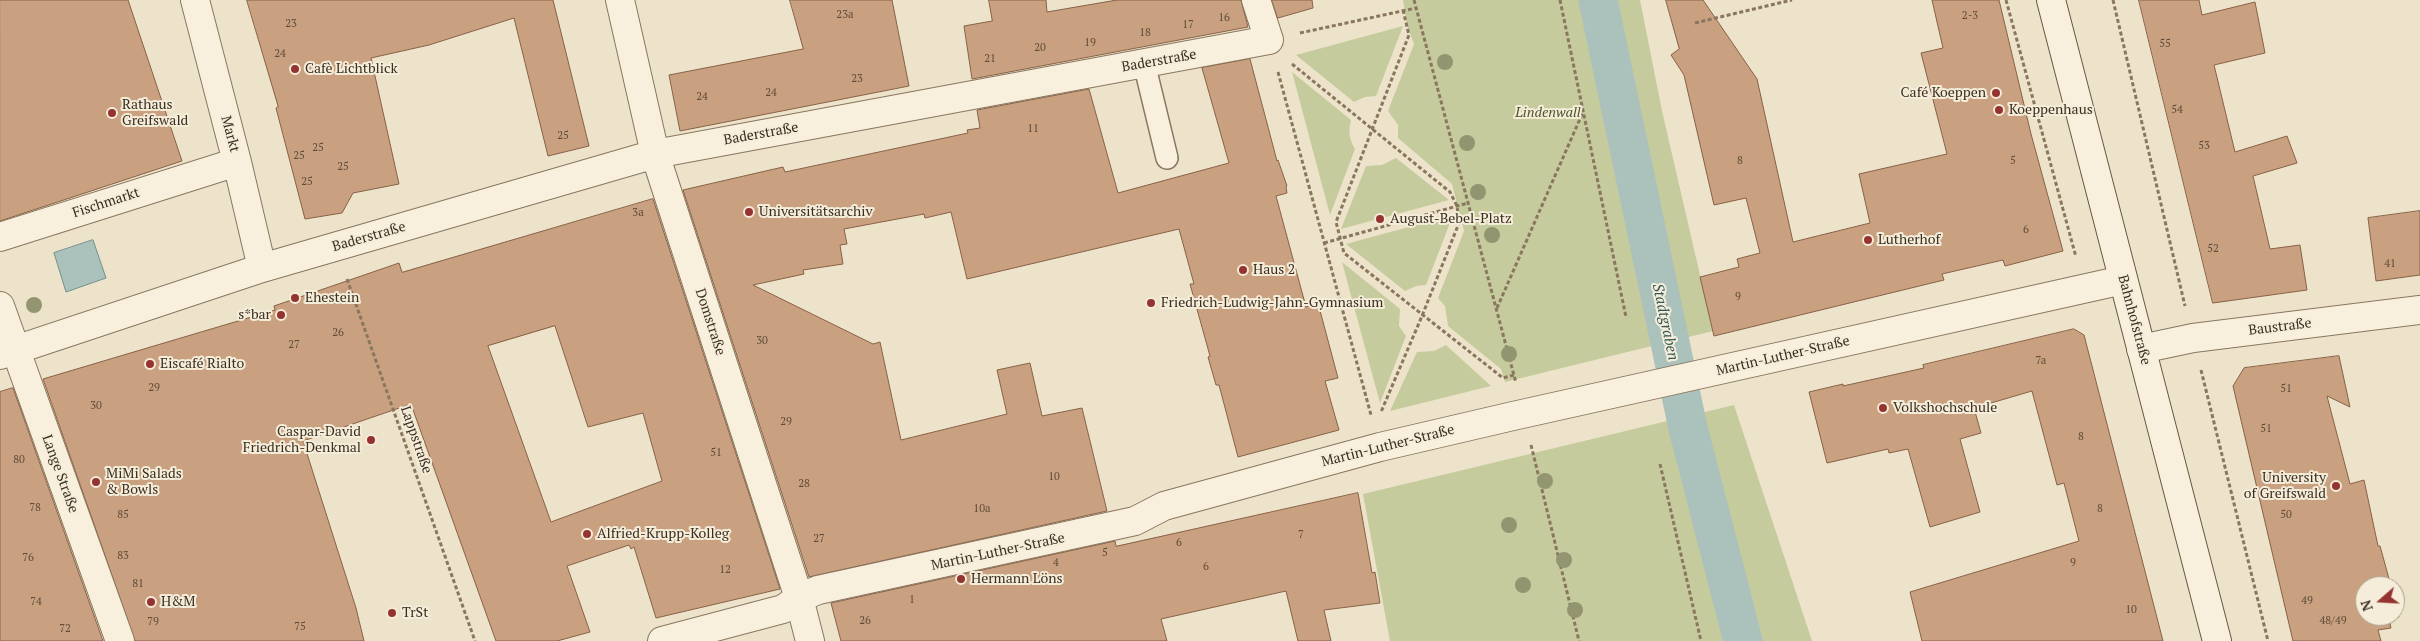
<!DOCTYPE html>
<html>
<head>
<meta charset="utf-8">
<style>
	body { margin:0 }
	#map { position:relative; width:2420px; height:641px; overflow:hidden; background:#ede3ca; font-family:"PT Serif",serif }
	canvas { display:block }
	.north { position:absolute; left:2355px; top:576px; width:50px; height:50px; box-sizing:border-box; background:#f5edd9; border:1px solid #aaa18f; border-radius:50%; rotate:251deg; font-size:14px; font-weight:700; line-height:20px; text-align:center; color:#3a2e21 }
	.north::after { content:''; display:block; margin:auto; width:18px; height:22px; background:#953331; clip-path:polygon(50% 0,100% 100%,50% 72%,0 100%) }
</style>
</head>
<body>
<div id="map">
<canvas width="2420" height="641"></canvas>
<div class="north">N</div>
</div>
<script>
const ctx = document.querySelector('canvas').getContext('2d');
ctx.lineJoin = 'round';
function fill(path, color) {
  ctx.fillStyle = color;
  ctx.fill(path, 'evenodd');
}
function strokePath(path, color, width, dash) {
  ctx.strokeStyle = color;
  ctx.lineWidth = width;
  ctx.lineCap = dash ? 'butt' : 'round';
  ctx.setLineDash(dash || []);
  ctx.stroke(path);
}
function drawText(font, color, halo, rows, align = 'center') {
  ctx.font = font + ' "PT Serif",serif';
  ctx.lineWidth = 4;
  ctx.setLineDash([]);
  ctx.textBaseline = 'middle';
  ctx.strokeStyle = halo;
  ctx.fillStyle = color;
  for (const [text, x, y, turn = 0] of rows) {
    ctx.save();
    ctx.translate(x, y);
    ctx.rotate((+turn || 0) * Math.PI / 180);
    ctx.textAlign = isNaN(turn) ? turn : align;
    if (halo) ctx.strokeText(text, 0, 0);
    ctx.fillText(text, 0, 0);
    ctx.restore();
  }
}
fill(new Path2D(`
	M 1403,0 L 1640,0 L 1662,111 L 1713,331 L 1505,382 L 1501,369 L 1448,326 L 1445,306 L 1438,298 L 1464,231 L 1452,184 L 1398,138 L 1398,125 L 1388,111 L 1414,44 L 1407,25 Z
	M 1403,26 L 1376,96 L 1365,97 L 1354,102 L 1296,55 Z
	M 1292,72 L 1351,120 C 1348,131 1349,139 1355,149 L 1330,215 Z
	M 1396,158 L 1449,200 L 1341,229 L 1366,166 L 1382,165 Z
	M 1453,215 L 1426,285 L 1416,286 L 1405,291 L 1346,244 Z
	M 1342,262 L 1400,309 L 1399,326 L 1406,336 L 1380,403 Z
	M 1446,345 L 1491,386 L 1390,411 L 1417,352 L 1434,351 Z
	M 1734,405 L 1812,641 L 1390,641 L 1363,494 Z`), '#c5cb9d');
const water = new Path2D(`
	M 93,240 L 106,278 L 66,292 L 54,253 Z`);
fill(water, '#aac2bb');
strokePath(water, '#719089', 1);
strokePath(new Path2D(`
	M 1598,0 L 1688,428 L 1743,641`), '#aac2bb', 39);
const building = new Path2D(`
	M 0,0 L 128,0 L 182,161 L 0,221 Z
	M 247,0 L 553,0 L 589,146 L 548,156 L 514,18 L 429,45 L 371,58 L 399,184 L 353,193 L 342,213 L 305,219 L 276,108 L 278,107 Z
	M 790,0 L 892,0 L 909,86 L 680,131 L 669,75 L 803,49 Z
	M 989,0 L 1046,0 L 1047,12 L 1117,0 L 1241,0 L 1248,27 L 972,79 L 964,26 L 992,21 Z
	M 1272,0 L 1312,0 L 1313,8 L 1278,18 Z
	M 1666,0 L 1703,0 L 1757,79 L 1793,242 L 1870,223 L 1859,174 L 1947,154 L 1921,53 L 1943,48 L 1932,0 L 1999,0 L 2031,134 L 2063,251 L 2005,266 L 2003,260 L 1942,274 L 1944,280 L 1714,336 L 1700,277 L 1739,267 L 1737,259 L 1760,253 L 1746,198 L 1714,205 L 1684,75 L 1671,55 L 1679,49 Z
	M 2139,0 L 2199,0 L 2202,15 L 2255,2 L 2265,53 L 2214,65 L 2235,152 L 2287,136 L 2297,163 L 2253,176 L 2270,249 L 2300,245 L 2307,290 L 2213,303 Z
	M 1250,59 L 1277,161 L 1278,160 L 1287,186 L 1286,187 L 1287,193 L 1276,196 L 1306,307 L 1318,303 L 1338,378 L 1325,381 L 1339,430 L 1238,457 L 1219,385 L 1216,385 L 1208,357 L 1210,356 L 1190,284 L 1194,284 L 1179,229 L 967,279 L 951,212 L 925,218 L 924,214 L 844,229 L 847,244 L 840,245 L 843,264 L 803,270 L 804,274 L 753,285 L 873,344 L 880,342 L 901,440 L 1007,414 L 997,370 L 1030,363 L 1042,416 L 1082,408 L 1107,511 L 809,577 L 683,190 L 783,167 L 785,172 L 968,133 L 967,130 L 980,128 L 977,110 L 1089,89 L 1118,193 L 1229,163 L 1202,68 Z
	M 653,199 L 780,589 L 656,618 L 634,547 L 631,549 L 629,545 L 567,566 L 590,632 L 557,641 L 496,641 L 411,404 L 303,441 L 356,608 L 364,641 L 135,641 L 43,379 L 275,310 L 274,306 L 399,263 L 402,272 ZM 555,326 L 588,427 L 643,413 L 662,481 L 551,522 L 488,346 Z
	M 2420,211 L 2420,275 L 2376,281 L 2368,218 Z
	M 2074,329 L 2084,335 L 2163,641 L 1922,641 L 1910,592 L 2079,541 L 2064,483 L 2057,485 L 2032,391 L 1974,408 L 1981,433 L 1960,439 L 1980,512 L 1930,527 L 1908,449 L 1889,453 L 1888,449 L 1827,463 L 1809,392 L 1843,384 L 1843,386 L 1924,368 L 1923,365 Z
	M 2339,356 L 2350,407 L 2327,396 L 2350,484 L 2364,480 L 2378,546 L 2380,546 L 2391,586 L 2365,586 L 2365,616 L 2395,616 L 2395,602 L 2399,617 L 2389,619 L 2391,628 L 2378,630 L 2381,641 L 2293,641 L 2233,386 L 2244,368 Z
	M 13,388 L 103,641 L 0,641 L 0,392 Z
	M 1358,493 L 1372,573 L 1375,572 L 1380,603 L 1324,610 L 1331,641 L 1298,641 L 1286,591 L 1161,619 L 1167,641 L 841,641 L 831,603 L 1115,541 L 1116,546 Z`);
fill(building, '#c9a181');
strokePath(building, '#876146', 1);
const lane = new Path2D(`
	M 1144,63 L 1167,158`);
const street = new Path2D(`
	M 195,0 L 237,162 L 262,268
	M 620,0 L 655,154 L 799,598 L 810,641
	M 0,237 L 237,162
	M 0,306 L 120,641
	M 2141,349 L 2193,338 L 2420,310
	M 0,355 L 262,268 L 655,154 L 1269,40 L 1256,0
	M 662,641 L 783,609 L 799,598 L 818,590 L 1135,521 L 1164,506 L 1380,447 L 1513,416 L 2123,280`);
const secondary = new Path2D(`
	M 2051,0 L 2217,641`);
strokePath(lane, '#89765f', 24);
strokePath(street, '#89765f', 30);
strokePath(secondary, '#6b5742', 30);
strokePath(new Path2D(`
	M 1414,0 L 1516,383
	M 1560,0 L 1626,317
	M 2006,0 L 2076,257
	M 2113,0 L 2185,306
	M 1403,10 L 1409,35 L 1336,222 L 1344,253 L 1503,378 L 1514,375
	M 1695,23 L 1792,0
	M 1300,33 L 1416,8
	M 1292,64 L 1450,192 L 1457,206 L 1459,223 L 1422,316 L 1381,412
	M 1278,72 L 1371,415
	M 1324,243 L 1468,203
	M 347,279 L 475,641
	M 1497,308 L 1583,112
	M 2201,370 L 2268,641
	M 1531,445 L 1579,641
	M 1660,464 L 1701,641`), '#89765f', 3, [4, 2.5]);
strokePath(lane, '#f8f0dd', 21);
strokePath(street, '#f8f0dd', 28);
strokePath(secondary, '#f8f0dd', 28);
ctx.fillStyle = '#939571';
for (const [x, y] of [
	[1445,62],
	[1467,143],
	[1478,192],
	[1492,235],
	[34,305],
	[1509,354],
	[1545,481],
	[1509,525],
	[1564,560],
	[1523,585],
	[1575,610]
]) {
  ctx.beginPath();
  ctx.arc(x, y, 8, 0, 2 * Math.PI);
  ctx.fill();
}
for (const [x, y, r, color] of [
	[295,69,5,"#953331"],
	[1996,93,5,"#953331"],
	[1999,110,5,"#953331"],
	[112,113,5,"#953331"],
	[749,212,5,"#953331"],
	[1380,219,5,"#953331"],
	[1868,240,5,"#953331"],
	[1243,270,5,"#953331"],
	[295,298,5,"#953331"],
	[1151,303,5,"#953331"],
	[281,315,5,"#953331"],
	[150,364,5,"#953331"],
	[1883,408,5,"#953331"],
	[371,440,5,"#953331"],
	[96,482,5,"#953331"],
	[2336,486,5,"#953331"],
	[587,534,5,"#953331"],
	[961,579,5,"#953331"],
	[151,602,5,"#953331"],
	[392,613,5,"#953331"]
]) {
  const dot = new Path2D();
  dot.arc(x, y, r, 0, 2 * Math.PI);
  ctx.fillStyle = color;
  ctx.fill(dot);
  strokePath(dot, '#f5edd9', 2);
}
drawText('11px', '#5e4b39', null, [
	["23a",845,15],
	["2-3",1970,16],
	["16",1224,18],
	["23",291,24],
	["17",1188,25],
	["18",1145,33],
	["19",1090,43],
	["55",2165,44],
	["20",1040,48],
	["24",280,54],
	["21",990,59],
	["23",857,79],
	["24",771,93],
	["24",702,97],
	["54",2177,110],
	["11",1033,129],
	["25",563,136],
	["53",2204,146],
	["25",318,148],
	["25",299,156],
	["8",1740,161],
	["5",2013,161],
	["25",343,167],
	["25",307,182],
	["3a",638,213],
	["6",2026,230],
	["52",2213,249],
	["41",2390,264],
	["9",1738,297],
	["26",338,333],
	["30",762,341],
	["27",294,345],
	["7a",2041,361],
	["29",154,388],
	["51",2286,389],
	["30",96,406],
	["29",786,422],
	["51",2266,429],
	["8",2081,437],
	["51",716,453],
	["80",19,460],
	["10",1054,477],
	["28",804,484],
	["78",35,508],
	["10a",982,509],
	["8",2100,509],
	["85",123,515],
	["50",2286,515],
	["7",1301,535],
	["27",819,539],
	["6",1179,543],
	["5",1105,553],
	["83",123,556],
	["76",28,558],
	["4",1056,563],
	["9",2073,563],
	["6",1206,567],
	["12",725,570],
	["81",138,584],
	["1",912,600],
	["49",2307,601],
	["74",36,602],
	["10",2131,610],
	["26",865,621],
	["48/49",2333,621],
	["79",153,622],
	["75",300,627],
	["72",65,629]
]);
drawText('14px', '#3a2e21', '#f5edd9', [
	["Baderstraße",1159,61,-10],
	["Markt",230,134,75],
	["Baderstraße",761,134,-10],
	["Fischmarkt",106,203,-18],
	["Baderstraße",369,237,-16],
	["Bahnhofstraße",2134,320,75],
	["Domstraße",710,322,72],
	["Baustraße",2280,327,-7],
	["Martin-Luther-Straße",1783,356,-13],
	["Lappstraße",416,440,71],
	["Martin-Luther-Straße",1388,446,-14],
	["Lange Straße",60,474,70],
	["Martin-Luther-Straße",998,552,-12]
]);
drawText('14px', '#3a2e21', '#f5edd9', [
	["Cafè Lichtblick",305,69],
	["Café Koeppen",1986,93,"right"],
	["Rathaus",122,105],
	["Greifswald",122,121],
	["Koeppenhaus",2009,110],
	["Universitätsarchiv",759,212],
	["August-Bebel-Platz",1390,219],
	["Lutherhof",1878,240],
	["Haus 2",1253,270],
	["Ehestein",305,298],
	["Friedrich-Ludwig-Jahn-Gymnasium",1161,303],
	["s*bar",271,315,"right"],
	["Eiscafé Rialto",160,364],
	["Volkshochschule",1893,408],
	["Caspar-David",361,432,"right"],
	["Friedrich-Denkmal",361,448,"right"],
	["MiMi Salads",106,474],
	["& Bowls",106,490],
	["University",2326,478,"right"],
	["of Greifswald",2326,494,"right"],
	["Alfried-Krupp-Kolleg",597,534],
	["Hermann Löns",971,579],
	["H&M",161,602],
	["TrSt",402,613]
], 'left');
drawText('italic 14px', '#495629', '#f5edd9', [
	["Lindenwall",1548,113]
]);
drawText('italic 15px', '#325958', '#f5edd9', [
	["Stadtgraben",1665,322,78]
]);
</script>
</body>
</html>
